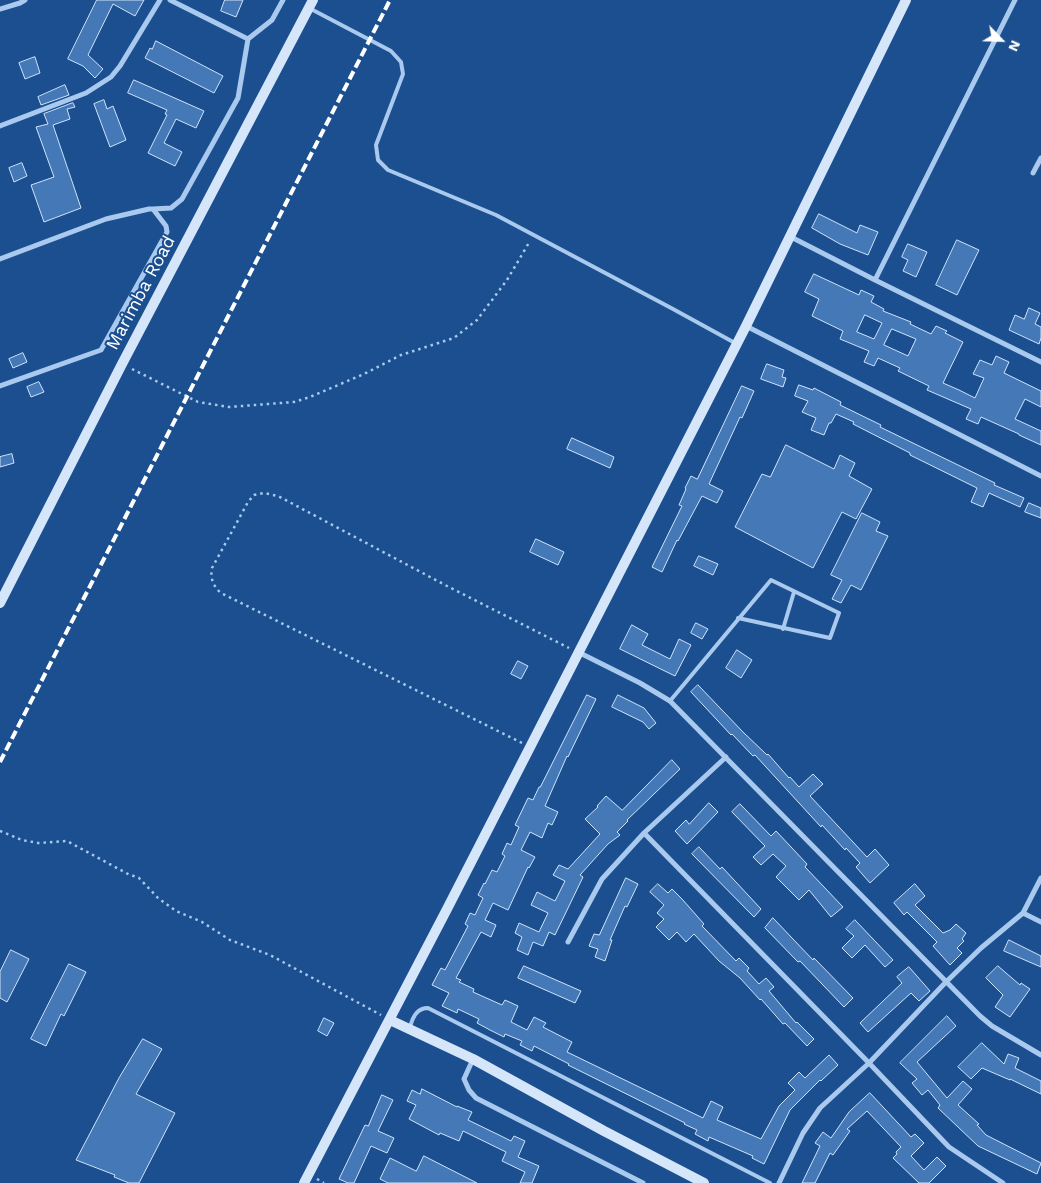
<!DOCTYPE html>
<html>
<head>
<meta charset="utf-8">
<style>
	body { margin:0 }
	#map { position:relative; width:1041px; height:1183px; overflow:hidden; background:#1b4f8f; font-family:"Work Sans",sans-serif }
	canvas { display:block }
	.north { position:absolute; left:976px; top:15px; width:50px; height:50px; -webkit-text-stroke:4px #1b4f8f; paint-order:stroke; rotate:114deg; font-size:14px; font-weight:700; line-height:20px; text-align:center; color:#fff }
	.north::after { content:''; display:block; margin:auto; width:18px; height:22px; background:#fff; clip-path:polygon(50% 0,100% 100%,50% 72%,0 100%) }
</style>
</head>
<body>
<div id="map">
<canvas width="1041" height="1183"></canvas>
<div class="north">N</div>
</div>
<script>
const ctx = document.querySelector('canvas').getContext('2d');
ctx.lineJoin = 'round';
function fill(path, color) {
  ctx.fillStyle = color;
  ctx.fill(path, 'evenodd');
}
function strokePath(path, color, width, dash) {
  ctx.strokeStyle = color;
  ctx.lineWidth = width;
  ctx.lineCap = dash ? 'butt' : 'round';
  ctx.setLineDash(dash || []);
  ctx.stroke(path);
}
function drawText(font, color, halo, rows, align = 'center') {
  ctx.font = font + ' "Work Sans",sans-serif';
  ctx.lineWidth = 4;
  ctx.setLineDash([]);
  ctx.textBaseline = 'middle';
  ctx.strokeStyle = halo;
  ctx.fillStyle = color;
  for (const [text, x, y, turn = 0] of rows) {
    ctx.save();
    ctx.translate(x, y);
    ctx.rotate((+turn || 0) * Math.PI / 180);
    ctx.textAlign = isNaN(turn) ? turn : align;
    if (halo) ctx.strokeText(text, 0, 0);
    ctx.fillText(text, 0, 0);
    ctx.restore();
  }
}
const building = new Path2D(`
	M 97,0 L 144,0 L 135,16 L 113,4 L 88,55 L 103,69 L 95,78 L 83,66 L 68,59 Z
	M 225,0 L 243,0 L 236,17 L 221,11 Z
	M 156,41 L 223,76 L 214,93 L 145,58 L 150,48 L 152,49 Z
	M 35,57 L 40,73 L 25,79 L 19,63 Z
	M 134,80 L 204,111 L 196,128 L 176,119 L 164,143 L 182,152 L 175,166 L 148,153 L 167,115 L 165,114 L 167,110 L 128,93 Z
	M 65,85 L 69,95 L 41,105 L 38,97 Z
	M 104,100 L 107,109 L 113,106 L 126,140 L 110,147 L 94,104 Z
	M 73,103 L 75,107 L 67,109 L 70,119 L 53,125 L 81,208 L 44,222 L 31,185 L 54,177 L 36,127 L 48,124 L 44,114 Z
	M 22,163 L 27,176 L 14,182 L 9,168 Z
	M 819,214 L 857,233 L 860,225 L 878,232 L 868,255 L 840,244 L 812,228 Z
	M 957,240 L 979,250 L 957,295 L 936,285 Z
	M 908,244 L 927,252 L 916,277 L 903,271 L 908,260 L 902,257 Z
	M 814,274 L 859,295 L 861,290 L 874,296 L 871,302 L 884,309 L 883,311 L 911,322 L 910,324 L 931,334 L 936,326 L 947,331 L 945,333 L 963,342 L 943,383 L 959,390 L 975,398 L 984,378 L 973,374 L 980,360 L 992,365 L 996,356 L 1009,362 L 1004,373 L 1041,391 L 1041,407 L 1025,399 L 1015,419 L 1041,431 L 1041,445 L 1019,435 L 1019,434 L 981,417 L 978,424 L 966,419 L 971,409 L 927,390 L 929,386 L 898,371 L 900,368 L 878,358 L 874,366 L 864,362 L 869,351 L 840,339 L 843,331 L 812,316 L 819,299 L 805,292 ZM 865,315 L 882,323 L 874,339 L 857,332 ZM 892,329 L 916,339 L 908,356 L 884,345 Z
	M 1029,308 L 1040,313 L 1035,324 L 1041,327 L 1041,338 L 1039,344 L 1009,330 L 1015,315 L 1024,319 Z
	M 23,353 L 27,362 L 13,368 L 9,359 Z
	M 767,364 L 784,370 L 782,377 L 786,378 L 783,387 L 761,379 Z
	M 39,382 L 44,392 L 31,397 L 27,387 Z
	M 799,385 L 813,390 L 814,388 L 841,402 L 840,405 L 881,425 L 880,427 L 995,483 L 994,485 L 1024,498 L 1020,507 L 989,493 L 983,507 L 971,502 L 977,488 L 910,455 L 910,453 L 853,424 L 854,422 L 836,414 L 831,423 L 829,423 L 824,435 L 811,430 L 816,418 L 802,412 L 808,401 L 795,396 Z
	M 742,386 L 754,391 L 742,418 L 740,417 L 709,484 L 723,491 L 717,503 L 702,496 L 678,541 L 677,540 L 662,572 L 652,567 L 682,506 L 679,505 L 686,489 L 685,488 L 691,476 L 697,479 Z
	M 572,438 L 614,457 L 610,468 L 567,449 Z
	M 786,445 L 834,469 L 840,455 L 855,463 L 849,476 L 872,489 L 856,519 L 842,512 L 813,568 L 735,527 L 762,474 L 770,477 Z
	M 12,454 L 14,463 L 0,467 L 0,457 Z
	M 1029,503 L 1041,508 L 1041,518 L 1025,512 Z
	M 862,513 L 880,522 L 876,531 L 888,536 L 861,590 L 851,585 L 841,603 L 832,599 L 842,580 L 831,575 Z
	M 536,539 L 564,552 L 558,565 L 530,552 Z
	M 699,556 L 718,564 L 713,575 L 694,566 Z
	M 696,623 L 708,629 L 702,639 L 691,633 Z
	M 632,625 L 648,634 L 642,645 L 670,659 L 679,639 L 691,645 L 675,676 L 620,649 Z
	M 737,650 L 752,660 L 741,678 L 726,668 Z
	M 518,661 L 528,666 L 521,679 L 511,674 Z
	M 698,685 L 743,732 L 767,755 L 768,754 L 789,778 L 790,777 L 799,787 L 813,774 L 823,784 L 810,796 L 867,857 L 875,849 L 889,865 L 870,883 L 856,867 L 860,863 L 846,848 L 845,850 L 822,825 L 821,827 L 755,755 L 753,756 L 732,734 L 731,735 L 691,692 Z
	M 587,695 L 596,699 L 568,757 L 567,756 L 545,806 L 558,812 L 552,825 L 548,823 L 542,838 L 530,832 L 521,850 L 535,857 L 529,868 L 528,867 L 508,910 L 493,903 L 485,920 L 496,925 L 491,937 L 481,932 L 456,978 L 461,980 L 459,982 L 474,989 L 473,992 L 502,1005 L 505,1000 L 518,1006 L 511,1022 L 527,1030 L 534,1017 L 546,1023 L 543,1027 L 572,1042 L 567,1052 L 703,1118 L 711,1101 L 723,1107 L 717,1120 L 761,1139 L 779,1106 L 795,1090 L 788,1083 L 799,1072 L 805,1078 L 829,1055 L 838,1065 L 821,1081 L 820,1080 L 790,1110 L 764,1164 L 752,1158 L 753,1156 L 709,1137 L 708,1141 L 695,1134 L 697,1130 L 684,1124 L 685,1123 L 568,1065 L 569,1064 L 534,1046 L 532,1051 L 520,1045 L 522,1041 L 505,1034 L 504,1037 L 490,1030 L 477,1023 L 479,1019 L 458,1009 L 457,1013 L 442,1006 L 449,993 L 432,985 L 441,968 L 445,970 L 468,926 L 465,924 L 470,913 L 475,915 L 483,898 L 478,895 L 484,883 L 485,884 L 492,870 L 497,872 L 505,856 L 502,854 L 507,843 L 511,845 L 519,827 L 515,825 L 528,798 L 533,800 L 539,787 L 540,787 Z
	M 618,695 L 644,708 L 656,723 L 649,729 L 643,722 L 612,707 Z
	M 672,760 L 680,769 L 627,820 L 628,821 L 617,832 L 620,835 L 608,844 L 580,875 L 583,877 L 555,935 L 549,932 L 543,946 L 533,942 L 528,955 L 517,950 L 522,937 L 515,933 L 519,923 L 539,932 L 548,913 L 531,905 L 537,892 L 555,901 L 565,881 L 553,875 L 559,865 L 568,869 L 600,834 L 585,819 L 598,807 L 597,806 L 606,796 L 622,810 Z
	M 709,803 L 718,812 L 687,844 L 675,831 L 686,820 L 689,824 Z
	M 740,804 L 771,836 L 776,831 L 807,864 L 805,867 L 843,907 L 831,917 L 809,890 L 799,900 L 776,877 L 786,866 L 773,854 L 761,865 L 753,857 L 765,846 L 732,812 Z
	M 699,847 L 720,869 L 722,867 L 761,909 L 754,917 L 692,854 Z
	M 626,878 L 638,884 L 627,907 L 625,906 L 610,940 L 612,940 L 605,961 L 595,957 L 598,949 L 589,946 L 594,934 L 599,935 Z
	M 658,884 L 668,893 L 672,889 L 682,899 L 704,924 L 702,926 L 736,961 L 739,958 L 749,968 L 747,971 L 759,984 L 766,978 L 774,987 L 769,991 L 796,1023 L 797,1022 L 814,1039 L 807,1046 L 785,1023 L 783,1024 L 761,999 L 760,1000 L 740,978 L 719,961 L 694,934 L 686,942 L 677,932 L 669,940 L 656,927 L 664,919 L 657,913 L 664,905 L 650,892 Z
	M 915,884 L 925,896 L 915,905 L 943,933 L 950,930 L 956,924 L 966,933 L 962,939 L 964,941 L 957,948 L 962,953 L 950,965 L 933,946 L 937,942 L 907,912 L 904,915 L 894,903 Z
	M 773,918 L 813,960 L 814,958 L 853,998 L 844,1007 L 800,961 L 798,962 L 765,928 Z
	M 855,920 L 893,960 L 885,967 L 865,945 L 852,958 L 842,948 L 854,936 L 846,929 Z
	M 1009,940 L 1041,956 L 1041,967 L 1004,951 Z
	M 11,950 L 29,959 L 7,1002 L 0,998 L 0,972 Z
	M 69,964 L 86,972 L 64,1016 L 61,1014 L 46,1046 L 31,1039 Z
	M 524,966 L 581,991 L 575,1003 L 518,978 Z
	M 998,966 L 1020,985 L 1021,983 L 1030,989 L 1010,1017 L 995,1007 L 1003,995 L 986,978 Z
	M 909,967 L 930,991 L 919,1001 L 911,993 L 868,1032 L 860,1023 L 902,983 L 897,977 Z
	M 947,1016 L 956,1026 L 917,1062 L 947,1098 L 963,1081 L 972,1089 L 958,1105 L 979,1124 L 977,1125 L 986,1135 L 1041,1163 L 1037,1174 L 978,1146 L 938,1108 L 940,1105 L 928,1090 L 922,1095 L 912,1083 L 917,1079 L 900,1063 Z
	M 324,1018 L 334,1023 L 327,1036 L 318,1031 Z
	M 143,1039 L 162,1049 L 136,1094 L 175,1113 L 139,1183 L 129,1183 L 114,1177 L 115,1175 L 76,1160 L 119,1078 Z
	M 982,1043 L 1004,1064 L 1008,1054 L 1019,1058 L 1015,1068 L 1041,1081 L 1041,1094 L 1010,1079 L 1010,1080 L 982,1068 L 971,1079 L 958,1067 Z
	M 422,1089 L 457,1107 L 457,1106 L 472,1112 L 468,1120 L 499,1135 L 511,1141 L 514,1136 L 525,1141 L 518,1157 L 539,1166 L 532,1183 L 520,1183 L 525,1172 L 502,1161 L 506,1152 L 463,1131 L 459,1141 L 440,1133 L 439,1135 L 409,1119 L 416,1105 L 407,1101 L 412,1090 L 420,1094 Z
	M 870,1093 L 911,1137 L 915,1134 L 924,1143 L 911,1156 L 924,1170 L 937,1157 L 946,1166 L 929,1183 L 919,1183 L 893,1158 L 897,1154 L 896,1152 L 901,1147 L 867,1111 L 847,1129 L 850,1131 L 833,1155 L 830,1153 L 815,1183 L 802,1183 L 820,1146 L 815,1143 L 823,1132 L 831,1138 L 849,1112 Z
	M 382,1095 L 393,1100 L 378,1131 L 394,1138 L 387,1153 L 371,1146 L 354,1183 L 348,1183 L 339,1179 L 365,1125 L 368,1126 Z
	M 424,1156 L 477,1183 L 388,1183 L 380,1179 L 390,1158 L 416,1171 Z`);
fill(building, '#4478b7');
strokePath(building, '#cfe3fa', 1);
strokePath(new Path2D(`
	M 132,369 L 198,402 L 229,407 L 294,402 L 310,397 L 364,374 L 401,355 L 454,338 L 477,320 L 507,280 L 530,241
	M 522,743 L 221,593 C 213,586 210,578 212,568 L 248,502 L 254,495 L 264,493 L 278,496 L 447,586 L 569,648
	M 0,831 L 22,840 L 38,843 L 67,841 L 128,874 L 139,878 L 158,898 L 176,911 L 202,922 L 230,940 L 270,955 L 381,1015
	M 317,1179 L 324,1183`), '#a9c9ee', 2.5, [2.5, 4]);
strokePath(new Path2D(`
	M 309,8 L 391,51 L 401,62 L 403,74 L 376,145 L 378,160 L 388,170 L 496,215 L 673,309 L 735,343
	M 783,629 L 794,592
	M 670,701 L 771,580 L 839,613 L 830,638 L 738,618
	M 410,1028 C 412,1018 416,1008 428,1008 L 770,1183`), '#a9c9ee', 4);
strokePath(new Path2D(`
	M 170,0 L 248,39
	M 1015,0 L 875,280 L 1041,362
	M 0,9 L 20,3 L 25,0
	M 0,126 L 86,93 L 111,77 L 120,66 L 160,0
	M 1033,173 L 1041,158
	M 789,236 L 875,280
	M 0,259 L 106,219 L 149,209 L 153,209
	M 746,326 L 1041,476
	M 0,386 L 101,350 L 167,232 L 166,226 L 153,209 L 171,208 L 182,199 L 238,98 L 248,39 L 272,20 L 283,0
	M 578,652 L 640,683 L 670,701 L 980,1016 L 992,1026 L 1041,1055
	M 644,833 L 869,1063 L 949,1147 L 1003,1183
	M 1023,913 L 1041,922
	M 568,942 L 602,879 L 644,833 L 726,757
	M 473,1059 L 464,1079 L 469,1090 L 476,1098 L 643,1183
	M 779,1183 L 803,1133 L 820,1108 L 869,1063 L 945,983 L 981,948 L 1023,913 L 1041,878`), '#a9c9ee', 5);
strokePath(new Path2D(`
	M 0,603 L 122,364 L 313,0
	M 390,1020 L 473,1059 L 604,1131 L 704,1183
	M 304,1183 L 446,911 L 746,326 L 906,0`), '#d6e6fa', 10);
strokePath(new Path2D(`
	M 0,762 L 390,0`), '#fff', 4, [9, 4]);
drawText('18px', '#fff', '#1b4f8f', [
	["Marimba Road",141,293,-62]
]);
</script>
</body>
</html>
